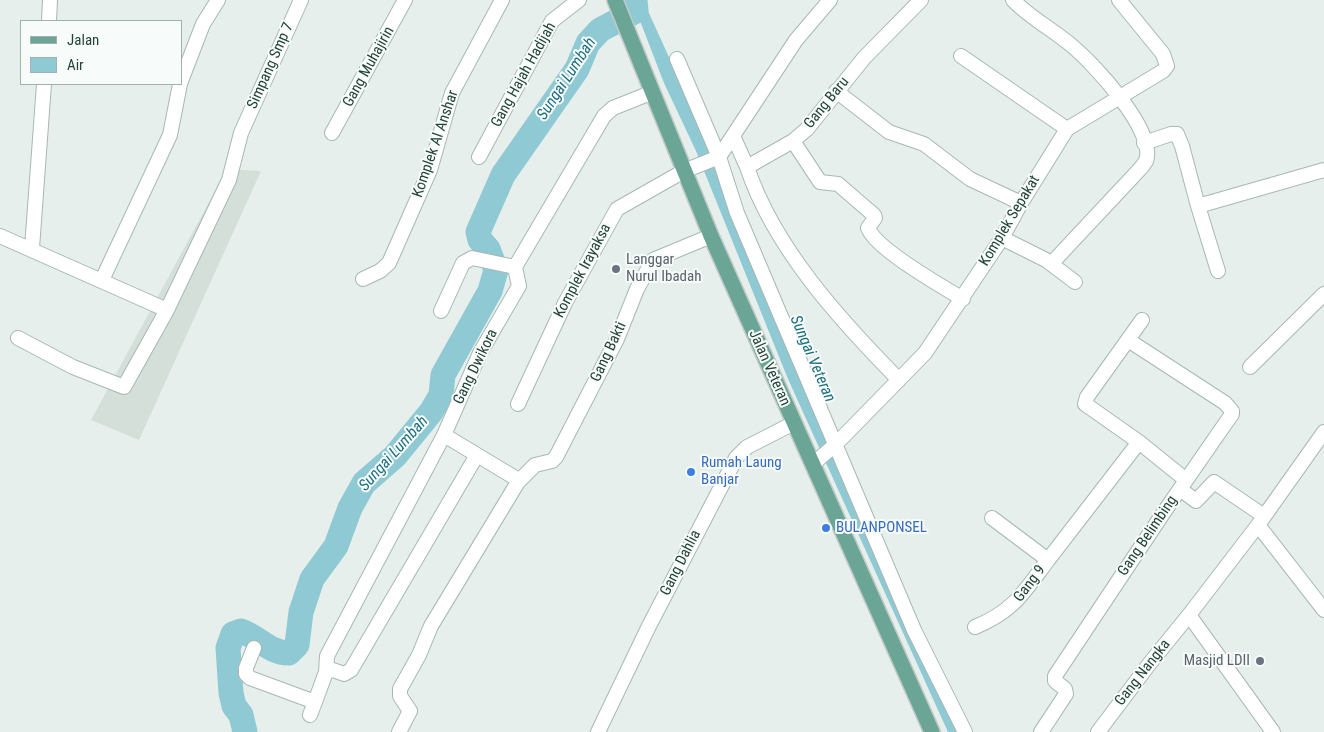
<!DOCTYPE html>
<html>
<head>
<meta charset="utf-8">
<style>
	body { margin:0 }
	#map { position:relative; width:1324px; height:732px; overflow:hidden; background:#e6efeb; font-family:"Roboto Condensed",sans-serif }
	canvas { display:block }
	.legend { position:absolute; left:20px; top:20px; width:162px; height:65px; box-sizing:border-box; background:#f7fbf9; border:1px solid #a3b1ad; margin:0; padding:6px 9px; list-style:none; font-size:15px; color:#24423a }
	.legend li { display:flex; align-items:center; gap:10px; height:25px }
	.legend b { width:25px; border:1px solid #a3b1ad }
</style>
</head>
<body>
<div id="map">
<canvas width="1324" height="732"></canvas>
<ul class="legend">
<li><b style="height:6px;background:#6aa596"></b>Jalan</li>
<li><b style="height:14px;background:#8ec9d4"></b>Air</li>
</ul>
</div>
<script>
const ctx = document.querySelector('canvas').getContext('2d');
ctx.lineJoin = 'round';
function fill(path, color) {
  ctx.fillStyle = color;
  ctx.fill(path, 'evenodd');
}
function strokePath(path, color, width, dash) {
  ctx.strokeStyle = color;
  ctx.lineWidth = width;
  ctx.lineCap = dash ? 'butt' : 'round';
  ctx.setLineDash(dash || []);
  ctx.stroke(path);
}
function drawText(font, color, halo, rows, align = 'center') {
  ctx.font = font + ' "Roboto Condensed",sans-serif';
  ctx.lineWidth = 4;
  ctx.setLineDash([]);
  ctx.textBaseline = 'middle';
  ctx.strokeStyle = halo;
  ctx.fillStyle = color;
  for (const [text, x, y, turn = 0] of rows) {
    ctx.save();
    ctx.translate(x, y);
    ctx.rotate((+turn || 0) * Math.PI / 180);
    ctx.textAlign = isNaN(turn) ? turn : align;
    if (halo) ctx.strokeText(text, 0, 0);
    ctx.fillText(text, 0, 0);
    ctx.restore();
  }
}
fill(new Path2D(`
	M 227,169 L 261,171 L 139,440 L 91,420 Z`), '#d4dfda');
fill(new Path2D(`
	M 632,0 L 643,0 L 698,121 L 960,732 L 948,732 L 788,379 L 696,151 L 664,83 Z`), '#8ec9d4');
strokePath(new Path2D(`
	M 245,732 L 241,715 L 234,706 L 231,693 L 228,648 L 233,634 L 241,631 C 258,637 270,653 289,653 L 297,645 L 301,612 L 312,579 L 336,546 L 350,508 L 364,483 L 395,456 L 431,412 L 441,395 L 443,375 L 490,291 L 496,270 L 488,249 L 480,240 L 478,232 L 503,175 L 577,69 L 588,43 L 600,30 L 636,11 L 635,0`), '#8ec9d4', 25);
const minor = new Path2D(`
	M 1013,0 C 1030,18 1052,29 1071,45 C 1092,62 1157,131 1146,161 C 1144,164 1141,168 1139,170 L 1051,264
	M 49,21 L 50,0
	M 961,56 L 1067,129
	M 677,59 L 719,157 L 737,213 L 914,630 L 965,732
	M 181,81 L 203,24 L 218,0
	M 836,91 L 889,132 L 924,144 L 970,179 L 1021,203
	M 332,133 L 405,0
	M 734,138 L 747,167 L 793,141 L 807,129 L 864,58 L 921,0
	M 793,141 L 820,182 L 838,184 L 874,215 L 875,218 L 868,228 C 876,249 941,286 963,299
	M 1144,143 L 1171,134 L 1177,134 L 1182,146 L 1198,206
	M 479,157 L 552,21 L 579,0
	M 747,167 C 774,248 840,320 899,380
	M 0,236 L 167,310
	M 1002,238 L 1046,260 L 1075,282
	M 32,248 L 44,84
	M 1218,271 L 1198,206 L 1324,170
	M 363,279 L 380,271 L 389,263 L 430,170 L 452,93 L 502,0
	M 102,280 L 170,135 L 180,84
	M 441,311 L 463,263 L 472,258 L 515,267
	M 1142,320 L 1087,397 L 1085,404 L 1139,442 L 1186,480
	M 18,338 L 73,367 L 124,387 L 167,310 L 229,180 L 241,133 L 301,0
	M 1250,367 L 1324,294
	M 518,404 L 565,303 L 617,209 L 684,171 L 719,157 L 796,40 L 830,0
	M 813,464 L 836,444 L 925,353 L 1002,238 L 1021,203 L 1067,129 L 1163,71 L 1167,66 L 1163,54 L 1119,0
	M 518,482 L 535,465 L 552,461 L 556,457 L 617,339 L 637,289 L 653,260 L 711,236
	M 1180,489 L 1196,501 L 1214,482 L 1264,516
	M 1258,525 L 1324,610
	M 1048,560 L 1139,442
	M 975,627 C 1014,611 1024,592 1048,560 L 992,518
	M 254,648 L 246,668 L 246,674 L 250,678 L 315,702 L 326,672 L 333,670 L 344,674 L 351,670 L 477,455
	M 326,672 L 327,656 L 444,435 L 480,353 L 519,286 L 515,267 L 604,116 L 613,108 L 653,92
	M 310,715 L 315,702
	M 399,732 L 410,711 L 400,696 L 400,689 L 419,655 L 431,626 L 518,482 L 517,479 L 444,435
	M 598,732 L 648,628 L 736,458 L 747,447 L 794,423
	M 1041,732 L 1066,694 L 1065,689 L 1055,681 L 1055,676 L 1164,512 L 1232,414 L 1232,411 L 1225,403 L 1128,340
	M 1098,732 L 1150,663 L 1189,615
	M 1273,732 L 1189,615 L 1258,525 L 1324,432`);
const primary = new Path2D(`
	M 615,0 L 711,236 L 932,732`);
strokePath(minor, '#a8b8b2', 16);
strokePath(primary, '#c2cac8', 18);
strokePath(minor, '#fff', 14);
strokePath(primary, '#6aa596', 15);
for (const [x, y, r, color] of [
	[616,269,5,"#6b7280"],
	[691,472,5,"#3f7fe0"],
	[826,528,5,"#3f7fe0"],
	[1260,661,5,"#6b7280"]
]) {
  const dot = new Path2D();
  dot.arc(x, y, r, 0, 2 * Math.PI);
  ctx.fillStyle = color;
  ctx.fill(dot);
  strokePath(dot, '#f7fbf9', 2);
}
drawText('15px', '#24423a', '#f7fbf9', [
	["Simpang Smp 7",271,66,-66],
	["Gang Muhajirin",369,67,-61],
	["Gang Hajah Hadijah",524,75,-61],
	["Gang Baru",827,103,-51],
	["Komplek Al Anshar",436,144,-71],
	["Komplek Sepakat",1010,221,-59],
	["Komplek Irayaksa",583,271,-62],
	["Gang Bakti",609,352,-65],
	["Gang Dwikora",476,367,-64],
	["Jalan Veteran",769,368,66],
	["Gang Belimbing",1148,536,-56],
	["Gang Dahlia",681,563,-63],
	["Gang 9",1030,584,-53],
	["Gang Nangka",1143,673,-52]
]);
drawText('15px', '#5b616d', '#f7fbf9', [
	["Langgar",626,260],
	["Nurul Ibadah",626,277],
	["Masjid LDII",1250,661,"right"]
], 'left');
drawText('15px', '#366cbe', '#f7fbf9', [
	["Rumah Laung",701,463],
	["Banjar",701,480],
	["BULANPONSEL",836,528]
], 'left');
drawText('italic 16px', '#1c6f80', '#f7fbf9', [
	["Sungai Lumbah",567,79,-57],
	["Sungai Veteran",812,359,67],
	["Sungai Lumbah",394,454,-48]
]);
</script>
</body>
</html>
